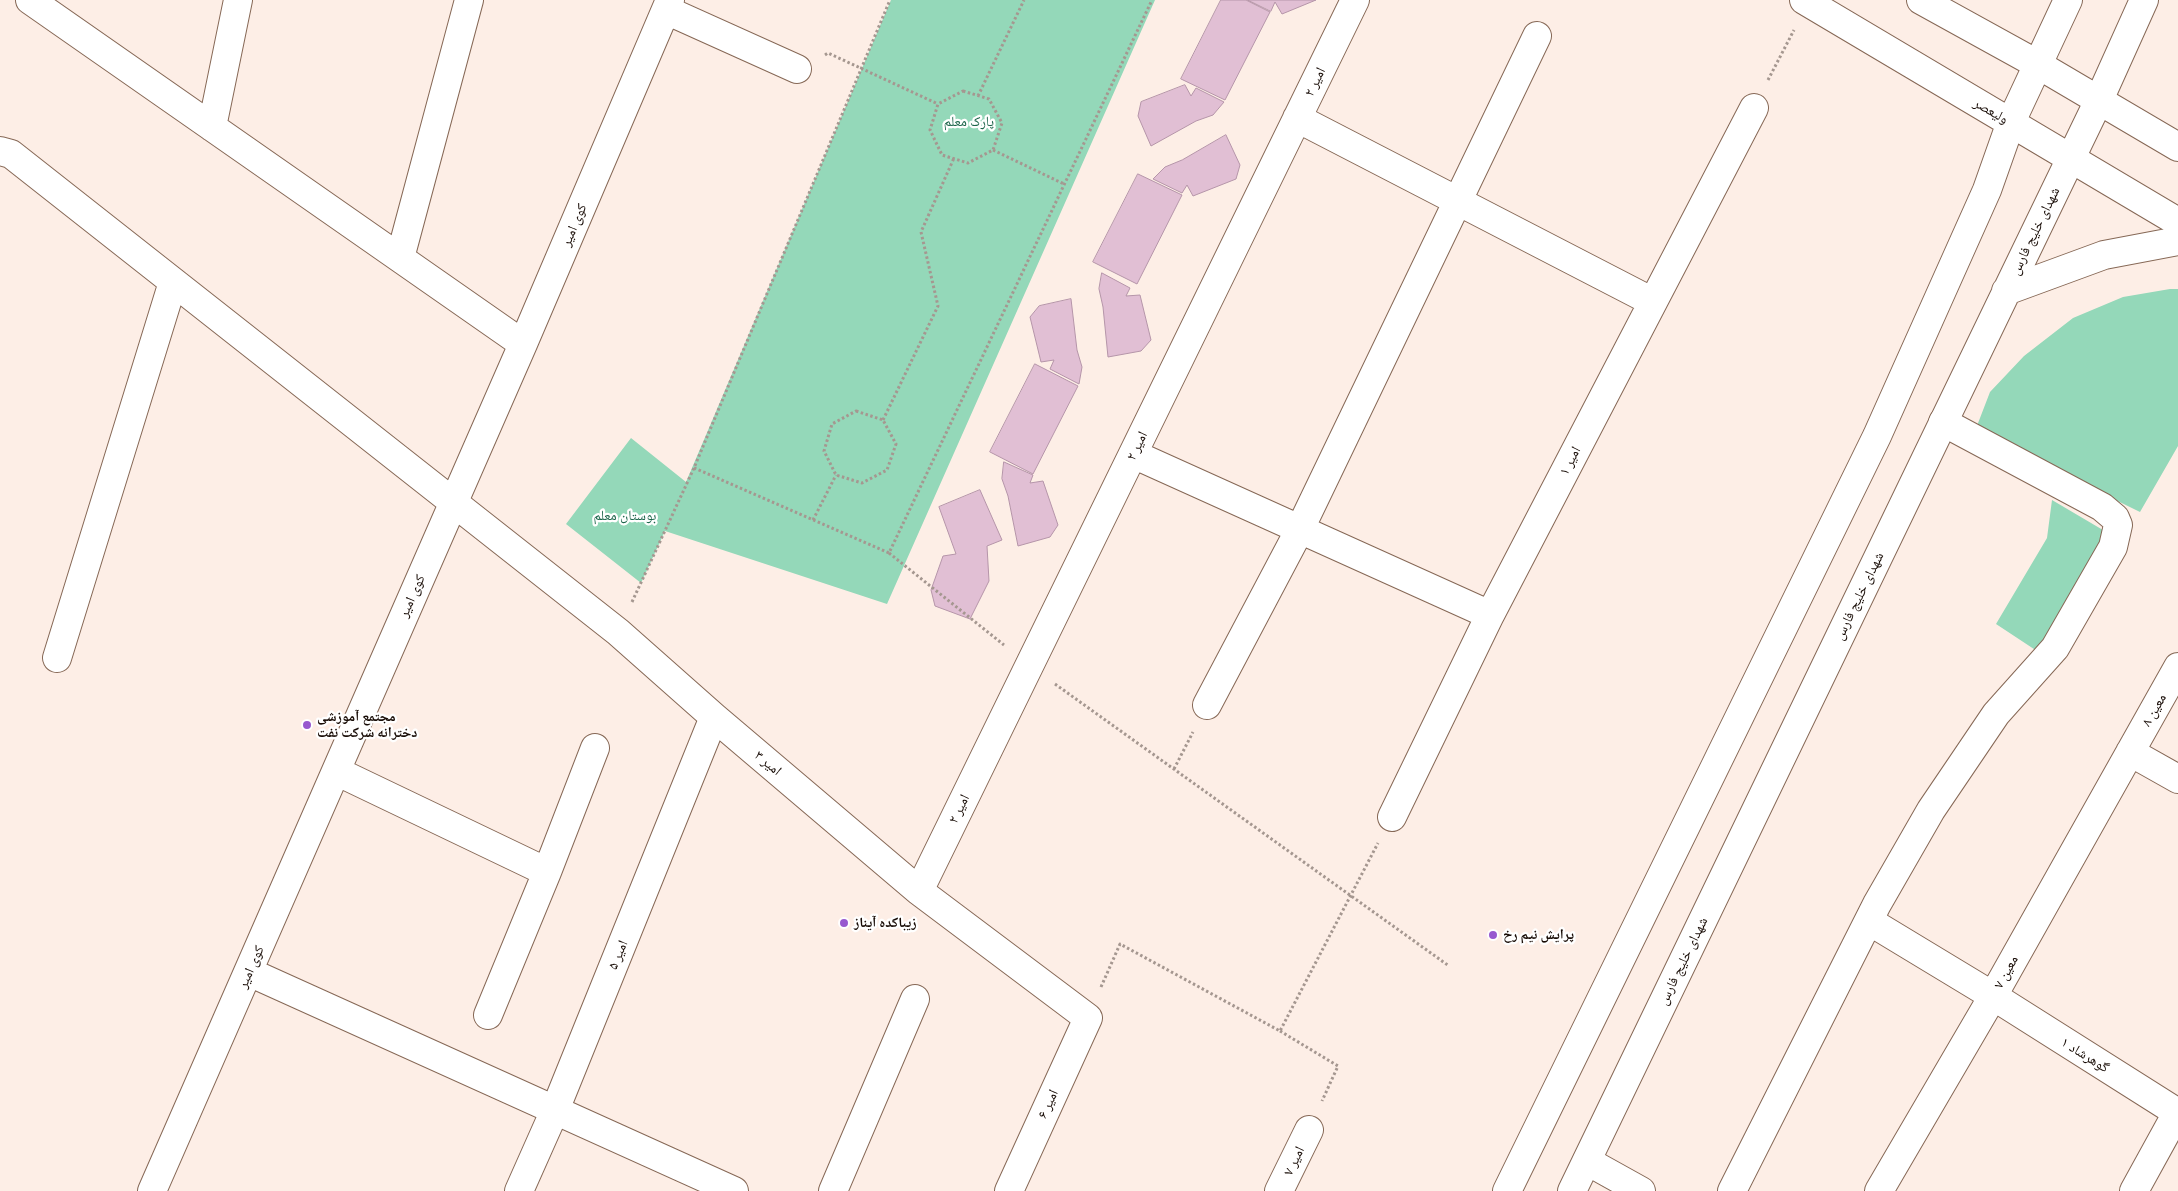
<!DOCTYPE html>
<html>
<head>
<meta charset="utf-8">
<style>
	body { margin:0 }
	canvas { display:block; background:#fdeee6 }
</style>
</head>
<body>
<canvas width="2178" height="1191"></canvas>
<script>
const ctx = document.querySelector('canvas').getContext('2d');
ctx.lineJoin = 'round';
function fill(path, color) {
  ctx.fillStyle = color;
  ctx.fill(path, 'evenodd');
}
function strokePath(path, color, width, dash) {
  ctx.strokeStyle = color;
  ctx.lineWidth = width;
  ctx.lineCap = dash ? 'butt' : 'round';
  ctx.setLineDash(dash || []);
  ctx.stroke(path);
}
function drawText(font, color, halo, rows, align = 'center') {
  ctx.font = font + ' "Public Sans","Noto Naskh Arabic",sans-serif';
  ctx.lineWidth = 4.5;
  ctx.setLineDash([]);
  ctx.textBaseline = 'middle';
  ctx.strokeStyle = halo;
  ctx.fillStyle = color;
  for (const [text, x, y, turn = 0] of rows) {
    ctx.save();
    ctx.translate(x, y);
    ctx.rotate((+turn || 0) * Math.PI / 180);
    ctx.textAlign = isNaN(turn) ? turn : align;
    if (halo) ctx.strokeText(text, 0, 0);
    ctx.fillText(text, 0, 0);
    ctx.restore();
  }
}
fill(new Path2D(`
	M 891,0 L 1155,0 L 887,604 L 665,531 L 641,583 L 566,524 L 631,438 L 686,482 Z
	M 2170,289 L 2178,289 L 2178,446 L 2140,512 L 1975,431 L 1990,392 L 2024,356 L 2073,318 L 2123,297 Z
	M 2052,500 L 2108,533 L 2043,655 L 1996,624 L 2047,538 Z`), '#94d8b9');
const building = new Path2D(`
	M 1221,0 L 1246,0 L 1270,12 L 1225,100 L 1181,79 Z
	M 1248,0 L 1316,0 L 1282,14 L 1275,2 L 1271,11 Z
	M 1185,85 L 1191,96 L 1196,88 L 1224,102 L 1213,115 L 1196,121 L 1151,146 L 1138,116 L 1141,102 Z
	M 1226,135 L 1240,165 L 1236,179 L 1193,196 L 1187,185 L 1182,193 L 1153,179 L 1165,167 L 1182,160 Z
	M 1138,174 L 1182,195 L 1137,284 L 1093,262 Z
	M 1102,273 L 1130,288 L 1126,296 L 1140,295 L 1151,340 L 1141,351 L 1108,357 L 1103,307 L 1099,289 Z
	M 1071,299 L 1077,350 L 1082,367 L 1079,384 L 1050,369 L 1054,360 L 1041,362 L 1030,317 L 1039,306 Z
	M 1035,364 L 1078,386 L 1033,474 L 990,452 Z
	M 1004,462 L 1033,475 L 1030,483 L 1043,481 L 1058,525 L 1050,537 L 1018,546 L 1008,496 L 1002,479 Z
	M 980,490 L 1002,540 L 987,546 L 989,581 L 970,619 L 935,606 L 931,590 L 943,556 L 956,554 L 939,507 Z`);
fill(building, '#e1bfd4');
strokePath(building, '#b595a9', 1);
const minor = new Path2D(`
	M 30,0 L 523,344
	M 666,10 L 797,69
	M 1297,118 L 1653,302
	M 212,127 L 238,0
	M 0,151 L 11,154 L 618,632 L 714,717 L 919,891 L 1088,1018 L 1009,1191
	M 400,258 L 469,0
	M 1133,454 L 1490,615
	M 57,658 L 173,282
	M 1207,705 L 1300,529 L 1537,36
	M 2130,752 L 2178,779
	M 336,771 L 547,872
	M 1392,817 L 1490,615 L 1754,108
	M 919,891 L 1355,0
	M 1869,921 L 1993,996 L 2178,1113
	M 249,972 L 734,1191
	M 488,1015 L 547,872 L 595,748
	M 1587,1161 L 1641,1191
	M 152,1191 L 523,344 L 670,0
	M 519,1191 L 555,1110 L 714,717
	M 833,1191 L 915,999
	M 1279,1191 L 1309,1130
	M 1732,1191 L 1877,904 L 1931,810 L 1996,714 L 2055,648 L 2113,547 L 2118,525 L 2115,518 L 2102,507 L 1943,422
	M 1879,1191 L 1993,996 L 2178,667
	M 2134,1191 L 2178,1111`);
const major = new Path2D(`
	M 1804,0 L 2178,222
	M 1921,0 L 2037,64 L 2178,147
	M 2006,291 L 2104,255 L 2178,241
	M 1507,1191 L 1877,436 L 1987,190 L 2011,122 L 2068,0
	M 1572,1191 L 2099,100 L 2144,0`);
strokePath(minor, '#866856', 30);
strokePath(major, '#866856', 30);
strokePath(new Path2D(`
	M 825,55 L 828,53 L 938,104
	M 1768,80 L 1794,30
	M 963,91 L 989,99 L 1002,123 L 993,150 L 968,163 L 942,155 L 930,130 L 938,104 Z
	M 978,96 L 1024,0
	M 993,150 L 1064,184
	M 856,411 L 883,420 L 896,444 L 887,470 L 862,483 L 836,475 L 824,451 L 832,424 Z
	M 883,420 L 938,306 L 921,232 L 954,158
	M 694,468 L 889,553 L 1152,0
	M 813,520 L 836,475
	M 889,553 L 1004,645
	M 632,602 L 694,468 L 890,0
	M 1055,684 L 1449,966
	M 1174,769 L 1193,732
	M 1101,987 L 1120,944 L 1280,1031 L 1378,843
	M 1280,1031 L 1338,1066 L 1322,1101`), '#a59790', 3, [2.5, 2.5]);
strokePath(minor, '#fff', 28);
strokePath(major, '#fff', 28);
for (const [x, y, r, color] of [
	[307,725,5,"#9758cf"],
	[844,923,5,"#9758cf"],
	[1493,935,5,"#9758cf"]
]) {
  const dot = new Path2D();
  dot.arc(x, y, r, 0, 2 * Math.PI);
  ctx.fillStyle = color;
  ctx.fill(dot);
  strokePath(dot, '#fff', 2);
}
drawText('14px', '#180c06', '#fff', [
	["امیر ۲",1315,82,-64],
	["ولیعصر",1991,111,30],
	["کوی امیر",574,225,-67],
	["شهدای خلیج فارس",2035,231,-64],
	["امیر ۲",1137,446,-64],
	["امیر ۱",1570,461,-63],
	["کوی امیر",412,596,-66],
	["شهدای خلیج فارس",1859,596,-64],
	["معین ۸",2154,710,-60],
	["امیر ۳",768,763,40],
	["امیر ۲",959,809,-64],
	["امیر ۵",618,955,-68],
	["شهدای خلیج فارس",1683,961,-64],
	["کوی امیر",251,967,-66],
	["معین ۷",2006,972,-61],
	["گوهرشاد ۱",2085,1055,32],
	["امیر ۶",1048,1104,-65],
	["امیر ۷",1294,1161,-64]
]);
drawText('14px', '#1c654a', '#fff', [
	["پارک معلم",969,122],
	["بوستان معلم",625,516]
]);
drawText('bold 14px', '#180c06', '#fff', [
	["مجتمع آموزشی",317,717],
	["دخترانه شرکت نفت",317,733],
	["زیباکده آیناز",854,923],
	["پرایش نیم رخ",1503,935]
], 'left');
</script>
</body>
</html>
